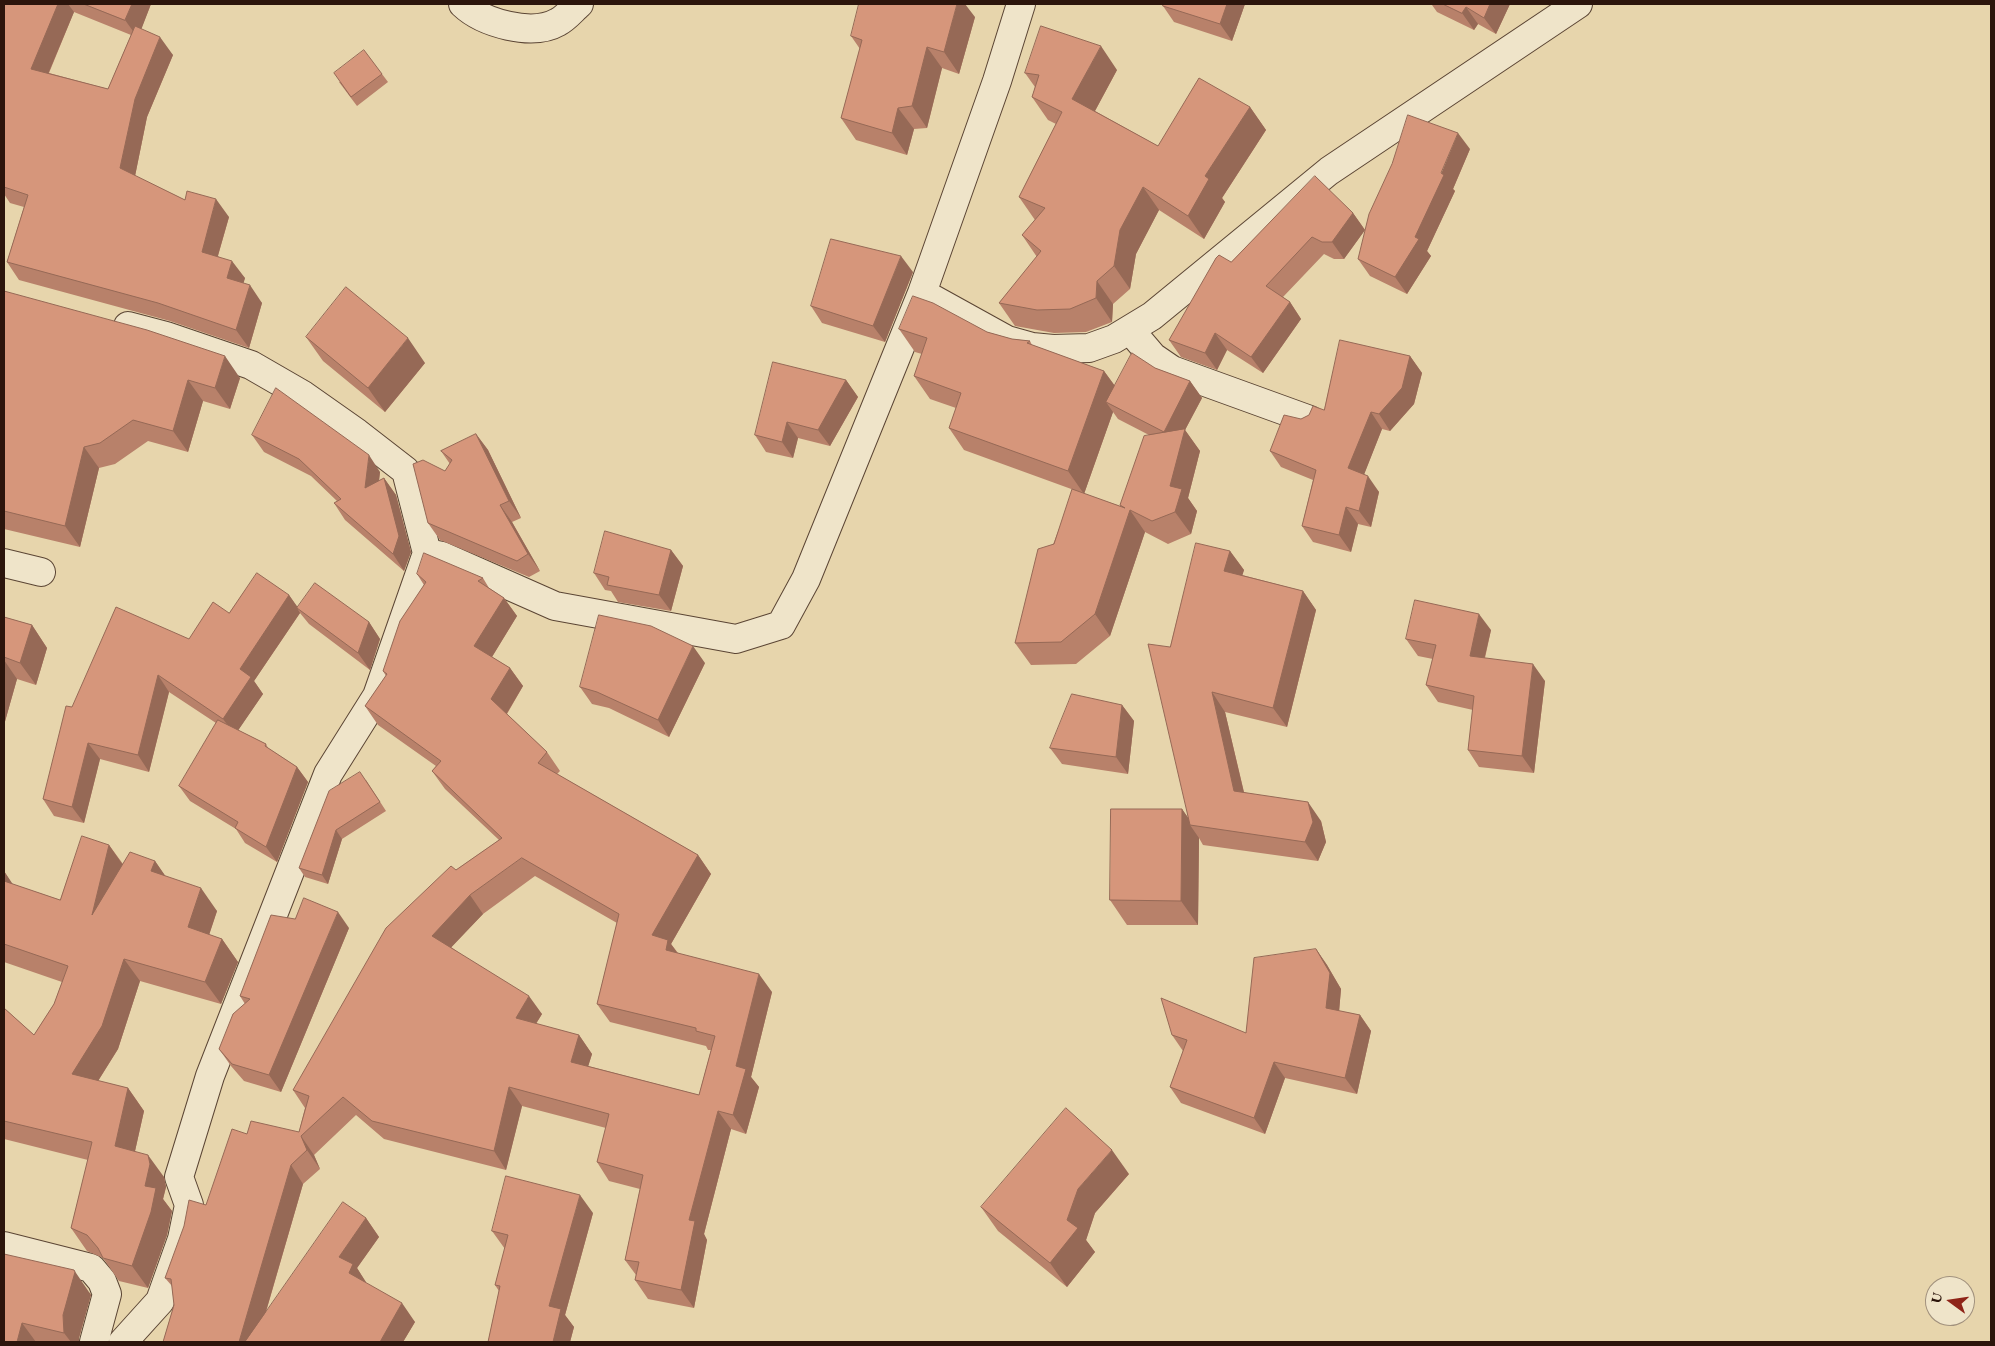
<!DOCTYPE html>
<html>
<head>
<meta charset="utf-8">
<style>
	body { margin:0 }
	#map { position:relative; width:1995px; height:1346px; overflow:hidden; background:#e7d5ac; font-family:"EB Garamond",serif }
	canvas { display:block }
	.frame { position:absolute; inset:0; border:5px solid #2c150c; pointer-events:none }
	.north { position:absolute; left:1925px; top:1276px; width:50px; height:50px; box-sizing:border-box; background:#efe4c9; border:1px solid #a1917d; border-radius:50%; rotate:284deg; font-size:14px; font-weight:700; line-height:20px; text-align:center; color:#2c150c }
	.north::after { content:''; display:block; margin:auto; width:18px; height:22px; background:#8f2418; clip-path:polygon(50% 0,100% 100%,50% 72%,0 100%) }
</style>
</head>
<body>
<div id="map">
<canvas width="1995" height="1346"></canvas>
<div class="frame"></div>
<div class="north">U</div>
</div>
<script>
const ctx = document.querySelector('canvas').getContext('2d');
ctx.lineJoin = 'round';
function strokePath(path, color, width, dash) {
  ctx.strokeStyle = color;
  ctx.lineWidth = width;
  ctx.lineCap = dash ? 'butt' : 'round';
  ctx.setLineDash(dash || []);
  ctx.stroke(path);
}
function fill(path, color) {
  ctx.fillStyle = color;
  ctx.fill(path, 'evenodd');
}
const minor = new Path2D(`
	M 922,293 L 997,81 L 1021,4
	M 128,326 L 166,336 L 251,365 L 303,395 L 357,433 L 406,471 L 427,553 L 442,556 L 555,606 L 736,639 L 781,625 L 806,579 L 922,293 L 1007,340 L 1032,347 L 1053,349 L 1089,348 L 1114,339 L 1152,316 L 1329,171 L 1578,4
	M 1130,330 L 1153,357 L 1172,370 L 1310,420
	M 4,563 L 41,572
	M 4,1246 L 91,1268 L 102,1281 L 107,1294 L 94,1342
	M 123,1342 L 160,1301 L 182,1239 L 189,1205 L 179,1177 L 210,1076 L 328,774 L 377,696 L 427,553`);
const tertiary = new Path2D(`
	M 463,4 C 483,23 532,37 558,22 C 566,18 573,9 579,4`);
strokePath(minor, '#5b4534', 30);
strokePath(tertiary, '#5b4534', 30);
strokePath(minor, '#efe4c9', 28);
strokePath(tertiary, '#efe4c9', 28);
fill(new Path2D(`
	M 4,4 L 151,4 L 141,29 L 173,55 L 147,117 L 135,176 L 185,200 L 229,217 L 218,256 L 245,278 L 243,283 L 262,303 L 249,348 L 170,321 L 19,280 L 7,262 L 24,207 L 10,203 L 4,194 ZM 74,12 L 131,35 L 108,89 L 49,73 Z
	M 1163,4 L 1245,4 L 1232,41 L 1174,22 L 1163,6 Z
	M 1430,4 L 1510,4 L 1496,34 L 1478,24 L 1474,30 L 1437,12 L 1432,5 Z
	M 975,17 L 959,74 L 942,68 L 927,128 L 914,129 L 907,155 L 856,140 L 841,118 L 860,49 L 851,36 Z
	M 1117,70 L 1095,111 L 1158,146 L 1250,107 L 1266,130 L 1222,198 L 1225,202 L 1204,239 L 1159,210 L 1136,254 L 1130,289 L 1113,304 L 1112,322 L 1086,332 L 1054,333 L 1015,326 L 999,303 L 1037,257 L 1022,235 L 1035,220 L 1019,197 L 1056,124 L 1048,120 L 1032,97 L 1035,87 L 1025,73 Z
	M 382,74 L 388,82 L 357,106 L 339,82 Z
	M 1470,149 L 1453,189 L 1455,191 L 1427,251 L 1431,256 L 1407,294 L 1370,276 L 1358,259 Z
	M 1353,213 L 1365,230 L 1344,259 L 1334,259 L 1324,254 L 1283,297 L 1290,302 L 1301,319 L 1263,373 L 1227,350 L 1217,370 L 1181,357 L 1169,340 L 1231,262 Z
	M 913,272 L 885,342 L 822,323 L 811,306 Z
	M 4,291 L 240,378 L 230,409 L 203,401 L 188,452 L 148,441 L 115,464 L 99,468 L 80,547 L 4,529 Z
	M 899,329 L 987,332 L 1012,339 L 1030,341 L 1032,345 L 1104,371 L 1115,386 L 1155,368 L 1190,381 L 1202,398 L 1185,430 L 1200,451 L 1188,498 L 1197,511 L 1191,534 L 1168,544 L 1145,532 L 1110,636 L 1076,664 L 1031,665 L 1015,643 L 1074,490 L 964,450 L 949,428 L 956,408 L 930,399 L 914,376 L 922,354 L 915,352 ZM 1113,412 L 1118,419 L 1149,435 L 1120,505 L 1120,506 L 1084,494 Z
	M 306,337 L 425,363 L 385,412 L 323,361 Z
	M 1410,356 L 1422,373 L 1414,404 L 1390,431 L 1382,429 L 1364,474 L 1379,492 L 1371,527 L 1358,524 L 1351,552 L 1313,542 L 1302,526 L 1313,480 L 1281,467 L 1270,451 L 1301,419 L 1324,410 Z
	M 846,380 L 858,397 L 830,446 L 798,438 L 793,458 L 766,452 L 755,435 Z
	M 476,434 L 488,450 L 521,518 L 512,522 L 540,571 L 529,577 L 440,540 L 428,523 L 445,471 L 450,464 L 441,451 Z
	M 252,435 L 380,472 L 379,481 L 384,478 L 396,495 L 411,552 L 404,571 L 345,520 L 334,503 L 337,501 L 311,476 L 264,452 Z
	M 671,550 L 683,566 L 671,611 L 618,602 L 611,591 L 605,590 L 594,573 Z
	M 1230,551 L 1244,570 L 1242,575 L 1303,591 L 1316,610 L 1287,727 L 1225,712 L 1244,792 L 1321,821 L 1326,842 L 1318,861 L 1203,845 L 1199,838 L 1198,925 L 1127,925 L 1110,900 L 1182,809 L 1188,818 L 1170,647 Z
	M 417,574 L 483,578 L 489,588 L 504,598 L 517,616 L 492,657 L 510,668 L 523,686 L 507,714 L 547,752 L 560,771 L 557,774 L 698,855 L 711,874 L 671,944 L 678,953 L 772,992 L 751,1077 L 759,1087 L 746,1134 L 731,1129 L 704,1234 L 707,1240 L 694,1308 L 648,1299 L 635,1280 L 636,1275 L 625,1260 L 640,1189 L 609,1181 L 597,1162 L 606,1128 L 522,1106 L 506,1170 L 384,1139 L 356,1115 L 314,1155 L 320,1169 L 303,1184 L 266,1312 L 366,1218 L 379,1237 L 357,1268 L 366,1283 L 415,1322 L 403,1342 L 163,1342 L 174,1305 L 172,1286 L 165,1278 L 247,1134 L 299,1132 L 305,1108 L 293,1090 L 456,870 L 499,840 L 445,789 L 432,771 L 436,766 L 378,725 L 365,706 L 386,676 L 383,671 L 424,585 ZM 535,876 L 617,923 L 597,1004 L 610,1022 L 706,1046 L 708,1050 L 711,1050 L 699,1095 L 588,1066 L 592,1054 L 579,1035 L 536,1024 L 542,1014 L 451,947 L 483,914 Z
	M 289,595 L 297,607 L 369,622 L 380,639 L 370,670 L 309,624 L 300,613 L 254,681 L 263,694 L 238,730 L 266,744 L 268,748 L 297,767 L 308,782 L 277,862 L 245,843 L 236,829 L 190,801 L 179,786 L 216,723 L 169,692 L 149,772 L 100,759 L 84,823 L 54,816 L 43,799 L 72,707 L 189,639 L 229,613 Z
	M 4,617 L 32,625 L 47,648 L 36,685 L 17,679 L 4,725 Z
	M 1491,630 L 1485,658 L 1545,681 L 1534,773 L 1479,767 L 1468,750 L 1473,710 L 1438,702 L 1426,685 L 1433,659 L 1418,656 L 1406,639 Z
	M 705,663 L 669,737 L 609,708 L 592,704 L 580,687 Z
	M 1122,705 L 1134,721 L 1128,774 L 1062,764 L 1050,748 Z
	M 366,780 L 386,811 L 342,839 L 328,884 L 305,877 L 299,868 Z
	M 109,845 L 123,864 L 155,861 L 165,876 L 217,911 L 209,935 L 222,939 L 238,962 L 221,1004 L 140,981 L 118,1049 L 98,1081 L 128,1088 L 144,1111 L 135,1151 L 164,1177 L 166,1187 L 163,1199 L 172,1211 L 167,1235 L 148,1288 L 119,1281 L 103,1258 L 87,1251 L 71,1228 L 88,1160 L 4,1139 L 4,1008 L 34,1035 L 54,1004 L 62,982 L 4,962 L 4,871 L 12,884 L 60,900 Z
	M 349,928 L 281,1092 L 244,1081 L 231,1066 L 219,1049 L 245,1004 L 240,996 Z
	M 1316,949 L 1327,965 L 1341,989 L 1339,1011 L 1360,1015 L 1371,1031 L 1357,1094 L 1285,1078 L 1265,1134 L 1181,1103 L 1170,1087 L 1183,1051 L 1172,1035 L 1246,1033 Z
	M 1129,1174 L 1095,1213 L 1086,1240 L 1095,1252 L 1067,1287 L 998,1231 L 981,1207 Z
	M 593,1213 L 565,1315 L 574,1327 L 570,1342 L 488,1342 L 499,1291 L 495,1285 L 505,1249 L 492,1231 Z
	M 4,1254 L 90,1293 L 91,1295 L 79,1338 L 79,1342 L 4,1342 Z`), '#b8816a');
fill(new Path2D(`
	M 58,4 L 68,4 L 74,12 L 43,86 L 31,69 Z
	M 132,4 L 151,4 L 138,38 L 125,20 Z
	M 957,4 L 965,4 L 975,17 L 959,74 L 944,52 Z
	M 1227,4 L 1245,4 L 1232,41 L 1220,24 Z
	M 1490,4 L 1510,4 L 1496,34 L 1484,18 Z
	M 1466,7 L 1478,24 L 1474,30 L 1462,13 Z
	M 160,37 L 173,55 L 147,117 L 133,186 L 120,168 L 135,99 Z
	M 1101,46 L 1117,70 L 1089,122 L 1072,99 Z
	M 927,47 L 942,68 L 927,128 L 912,106 Z
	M 1250,107 L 1266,130 L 1222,198 L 1225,202 L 1204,239 L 1188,216 L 1205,176 Z
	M 898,108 L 914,129 L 907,155 L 892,133 Z
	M 1458,133 L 1470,149 L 1453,189 L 1455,191 L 1427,251 L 1431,256 L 1407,294 L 1395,277 L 1415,237 Z
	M 1143,187 L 1159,210 L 1136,254 L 1130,289 L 1114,266 L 1120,230 Z
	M 216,199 L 229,217 L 214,269 L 202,252 Z
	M 1353,213 L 1365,230 L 1344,259 L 1332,242 Z
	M 901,256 L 913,272 L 885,342 L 873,326 Z
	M 232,261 L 245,278 L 240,296 L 227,278 Z
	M 1097,281 L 1113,304 L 1112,322 L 1096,298 Z
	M 250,285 L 262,303 L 249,348 L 236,330 Z
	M 1290,302 L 1301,319 L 1263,373 L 1251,357 Z
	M 1215,333 L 1227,350 L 1217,370 L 1205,353 Z
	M 408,338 L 425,363 L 385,412 L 368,388 Z
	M 225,356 L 240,378 L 230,409 L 215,388 Z
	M 1410,356 L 1422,373 L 1414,404 L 1390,431 L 1379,414 Z
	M 1104,371 L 1120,393 L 1106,402 L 1113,412 L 1084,494 L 1068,471 Z
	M 188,380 L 203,401 L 188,452 L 173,431 Z
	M 846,380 L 858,397 L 830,446 L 818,430 Z
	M 1190,381 L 1202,398 L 1185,430 L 1200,451 L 1188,498 L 1197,511 L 1191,534 L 1175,512 L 1170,486 L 1164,432 Z
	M 1371,412 L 1382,429 L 1360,485 L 1348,468 Z
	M 787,422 L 798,438 L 793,458 L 782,442 Z
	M 476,434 L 488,450 L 521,518 L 509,501 Z
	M 84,447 L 99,468 L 80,547 L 65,526 Z
	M 369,455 L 380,472 L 376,505 L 365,488 Z
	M 1368,476 L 1379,492 L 1371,527 L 1359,511 Z
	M 384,478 L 396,495 L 411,552 L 404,571 L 393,554 Z
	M 500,505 L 512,522 L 540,571 L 528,554 Z
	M 1346,507 L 1358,524 L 1351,552 L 1339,535 Z
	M 1130,510 L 1145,532 L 1110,636 L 1095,614 Z
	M 671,550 L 683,566 L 671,611 L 659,595 Z
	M 1230,551 L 1244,570 L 1238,590 L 1224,571 Z
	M 1303,591 L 1316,610 L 1287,727 L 1273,708 Z
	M 289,595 L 299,609 L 297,608 L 300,613 L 254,681 L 263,694 L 235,735 L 223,719 L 240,669 Z
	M 504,598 L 517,616 L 487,665 L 474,646 Z
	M 1479,614 L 1491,630 L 1481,673 L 1470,656 Z
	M 369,622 L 380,639 L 370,670 L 358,653 Z
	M 32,625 L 47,648 L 36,685 L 20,663 Z
	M 693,646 L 705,663 L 669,737 L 658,720 Z
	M 4,660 L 17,679 L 4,725 Z
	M 1533,664 L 1545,681 L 1534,773 L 1522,756 Z
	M 510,668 L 523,686 L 504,718 L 491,699 Z
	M 158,675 L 169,692 L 149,772 L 138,755 Z
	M 1212,692 L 1225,712 L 1248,810 L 1234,791 Z
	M 1122,705 L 1134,721 L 1128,774 L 1116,757 Z
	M 88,743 L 100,759 L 84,823 L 72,807 Z
	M 297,767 L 308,782 L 277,862 L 266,847 Z
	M 1308,802 L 1321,821 L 1326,842 L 1318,861 L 1305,842 Z
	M 1182,809 L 1194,826 L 1190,825 L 1199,838 L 1198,925 L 1181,901 Z
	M 336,830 L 342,839 L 328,884 L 322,875 Z
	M 109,845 L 125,868 L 92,915 Z
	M 698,855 L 711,874 L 671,944 L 681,958 L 679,969 L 652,935 Z
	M 155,861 L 171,884 L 151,871 Z
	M 4,871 L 16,889 L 4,889 Z
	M 201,888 L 217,911 L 204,950 L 188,927 Z
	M 470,895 L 483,914 L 445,954 L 432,936 Z
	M 338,912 L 349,928 L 281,1092 L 269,1075 Z
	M 222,939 L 238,962 L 221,1004 L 205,982 Z
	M 1316,949 L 1327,965 L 1341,989 L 1338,1024 L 1326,1008 Z
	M 124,959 L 140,981 L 118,1049 L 88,1097 L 72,1074 Z
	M 759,974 L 772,992 L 751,1077 L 759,1087 L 746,1134 L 733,1115 L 736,1066 Z
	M 529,996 L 542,1014 L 528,1036 L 516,1018 Z
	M 1360,1015 L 1371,1031 L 1357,1094 L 1345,1078 Z
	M 579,1035 L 592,1054 L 584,1080 L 571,1062 Z
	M 1274,1062 L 1285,1078 L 1265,1134 L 1254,1118 Z
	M 509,1087 L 522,1106 L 506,1170 L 494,1151 Z
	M 128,1088 L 144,1111 L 131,1169 L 115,1146 Z
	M 718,1111 L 731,1129 L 704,1234 L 707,1240 L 694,1308 L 681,1290 L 689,1220 Z
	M 301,1136 L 314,1155 L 320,1169 L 307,1150 Z
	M 1112,1150 L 1129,1174 L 1095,1213 L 1086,1240 L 1095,1252 L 1067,1287 L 1050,1263 L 1067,1220 L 1078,1189 Z
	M 148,1155 L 164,1177 L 166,1187 L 163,1199 L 172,1211 L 167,1235 L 148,1288 L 132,1266 L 145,1186 Z
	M 291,1165 L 303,1184 L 257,1342 L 239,1342 Z
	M 580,1195 L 593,1213 L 565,1315 L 574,1327 L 570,1342 L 553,1342 L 549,1306 Z
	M 366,1218 L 379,1237 L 357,1268 L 366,1282 L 362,1291 L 339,1257 Z
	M 74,1270 L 91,1295 L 79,1338 L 79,1342 L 71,1342 L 64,1333 L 63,1315 Z
	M 402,1303 L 415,1322 L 403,1342 L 380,1342 Z
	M 22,1323 L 36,1342 L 17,1342 Z`), '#966956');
const building = new Path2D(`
	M 4,4 L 58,4 L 31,69 L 108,89 L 135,26 L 160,37 L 135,99 L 120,168 L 185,200 L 187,191 L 216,199 L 202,252 L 232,261 L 227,278 L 250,285 L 236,330 L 158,303 L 7,262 L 28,195 L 4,187 Z
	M 84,4 L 132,4 L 125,20 Z
	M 859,4 L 957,4 L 944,52 L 927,47 L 912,106 L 898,108 L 892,133 L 841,118 L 862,40 L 851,36 Z
	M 1163,4 L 1227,4 L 1220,24 L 1163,6 Z
	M 1443,4 L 1490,4 L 1484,18 L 1466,7 L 1462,13 Z
	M 1041,26 L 1101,46 L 1072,99 L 1158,146 L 1199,78 L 1250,107 L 1205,176 L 1209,179 L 1188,216 L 1143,187 L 1120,230 L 1114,266 L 1097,281 L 1096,298 L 1070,309 L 1037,310 L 999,303 L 1041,251 L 1022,235 L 1045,208 L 1019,197 L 1062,112 L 1032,97 L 1039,75 L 1025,73 Z
	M 364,50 L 382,74 L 351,97 L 334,73 Z
	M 1408,115 L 1458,133 L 1441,173 L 1444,175 L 1415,237 L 1419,239 L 1395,277 L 1358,259 L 1369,214 L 1392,164 Z
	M 1315,176 L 1353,213 L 1332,242 L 1322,242 L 1312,237 L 1266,286 L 1290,302 L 1251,357 L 1215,333 L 1205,353 L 1169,340 L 1216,258 L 1219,255 L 1231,262 Z
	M 831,239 L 901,256 L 873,326 L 811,306 Z
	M 346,287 L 408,338 L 368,388 L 306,337 Z
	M 4,291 L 147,330 L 225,356 L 215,388 L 188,380 L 173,431 L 133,420 L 100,443 L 84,447 L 65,526 L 4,511 Z
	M 913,296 L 933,303 L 987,332 L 1012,339 L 1030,341 L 1027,343 L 1104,371 L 1068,471 L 949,428 L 961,393 L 914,376 L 927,338 L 899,329 Z
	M 1340,340 L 1410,356 L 1402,388 L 1379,414 L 1371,412 L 1348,468 L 1368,476 L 1359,511 L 1346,507 L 1339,535 L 1302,526 L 1316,470 L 1270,451 L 1284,415 L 1301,419 L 1309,415 L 1313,406 L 1324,410 Z
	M 1132,353 L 1155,368 L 1190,381 L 1164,432 L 1106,402 Z
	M 773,362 L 846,380 L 818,430 L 787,422 L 782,442 L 755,435 Z
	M 276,388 L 369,455 L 365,488 L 384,478 L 399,536 L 393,554 L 334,503 L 341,499 L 299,459 L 252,435 Z
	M 1185,429 L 1170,486 L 1182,489 L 1175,512 L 1152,521 L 1130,510 L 1095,614 L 1061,642 L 1015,643 L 1038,549 L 1054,544 L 1072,489 L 1125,508 L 1120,505 L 1144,436 Z
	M 476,434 L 509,501 L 500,505 L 528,554 L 517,561 L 428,523 L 413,464 L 423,460 L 445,471 L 452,460 L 441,451 Z
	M 605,531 L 671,550 L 659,595 L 607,585 L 609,577 L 594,573 Z
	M 1196,543 L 1230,551 L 1224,571 L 1303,591 L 1273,708 L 1212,692 L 1234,791 L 1308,802 L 1313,822 L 1305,842 L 1190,825 L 1148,644 L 1170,647 Z
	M 424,553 L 483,578 L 478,581 L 504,598 L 474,646 L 510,668 L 491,699 L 547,752 L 538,763 L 698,855 L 652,935 L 668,940 L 666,950 L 759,974 L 736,1066 L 746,1069 L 733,1115 L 718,1111 L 689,1220 L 695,1221 L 681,1290 L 635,1280 L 639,1262 L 625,1260 L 643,1175 L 597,1162 L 609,1114 L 509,1087 L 494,1151 L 372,1121 L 343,1097 L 301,1136 L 307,1150 L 291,1165 L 239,1342 L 163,1342 L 174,1305 L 171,1279 L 165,1278 L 184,1226 L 189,1200 L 206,1205 L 232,1129 L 247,1134 L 251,1121 L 299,1132 L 309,1096 L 293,1090 L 386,928 L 451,866 L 456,870 L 502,838 L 432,771 L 441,761 L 365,706 L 387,674 L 383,671 L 400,621 L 426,582 L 417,574 ZM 522,858 L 619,914 L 597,1004 L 696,1028 L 696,1031 L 715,1036 L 699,1095 L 571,1062 L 579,1035 L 516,1018 L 529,996 L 432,936 L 470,895 Z
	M 257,573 L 289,595 L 240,669 L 251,677 L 223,719 L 158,675 L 138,755 L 88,743 L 72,807 L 43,799 L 66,706 L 72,707 L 116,607 L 189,639 L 213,602 L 229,613 Z
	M 315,583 L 369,622 L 358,653 L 297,608 Z
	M 1415,600 L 1479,614 L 1470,656 L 1533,664 L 1522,756 L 1468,750 L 1474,696 L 1426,685 L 1436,645 L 1406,639 Z
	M 599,615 L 651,626 L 693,646 L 658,720 L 597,692 L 580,687 Z
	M 4,617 L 32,625 L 20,663 L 4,657 Z
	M 1072,694 L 1122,705 L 1116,757 L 1050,748 Z
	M 218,720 L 266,744 L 265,746 L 297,767 L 266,847 L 235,828 L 238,822 L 179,786 Z
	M 360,772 L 380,802 L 336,830 L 322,875 L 299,868 L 329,791 Z
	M 1111,809 L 1182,809 L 1181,901 L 1110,900 Z
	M 82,836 L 109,845 L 92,915 L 130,852 L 155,861 L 151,871 L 201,888 L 188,927 L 222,939 L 205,982 L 124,959 L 102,1026 L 72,1074 L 128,1088 L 115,1146 L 148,1155 L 150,1164 L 145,1186 L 156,1188 L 151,1212 L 132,1266 L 103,1258 L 98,1248 L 87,1235 L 71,1228 L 92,1142 L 4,1121 L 4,1008 L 34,1035 L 54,1004 L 68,966 L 4,944 L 4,881 L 60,900 Z
	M 304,898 L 338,912 L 269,1075 L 232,1064 L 219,1049 L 233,1014 L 250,999 L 240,996 L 271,915 L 295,919 Z
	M 1316,949 L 1330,973 L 1326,1008 L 1360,1015 L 1345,1078 L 1274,1062 L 1254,1118 L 1170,1087 L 1187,1040 L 1172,1035 L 1161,998 L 1246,1033 L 1254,958 Z
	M 1066,1108 L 1112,1150 L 1078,1189 L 1067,1220 L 1078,1228 L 1050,1263 L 981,1207 Z
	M 506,1176 L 580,1195 L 549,1306 L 561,1309 L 553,1342 L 488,1342 L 500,1286 L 495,1285 L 508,1235 L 492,1231 Z
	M 343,1202 L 366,1218 L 339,1257 L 353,1264 L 349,1273 L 402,1303 L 380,1342 L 245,1342 Z
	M 4,1254 L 74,1270 L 75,1272 L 63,1315 L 64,1333 L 22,1323 L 17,1342 L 4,1342 Z`);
fill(building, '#d6967b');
strokePath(building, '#966956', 1);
</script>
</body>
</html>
